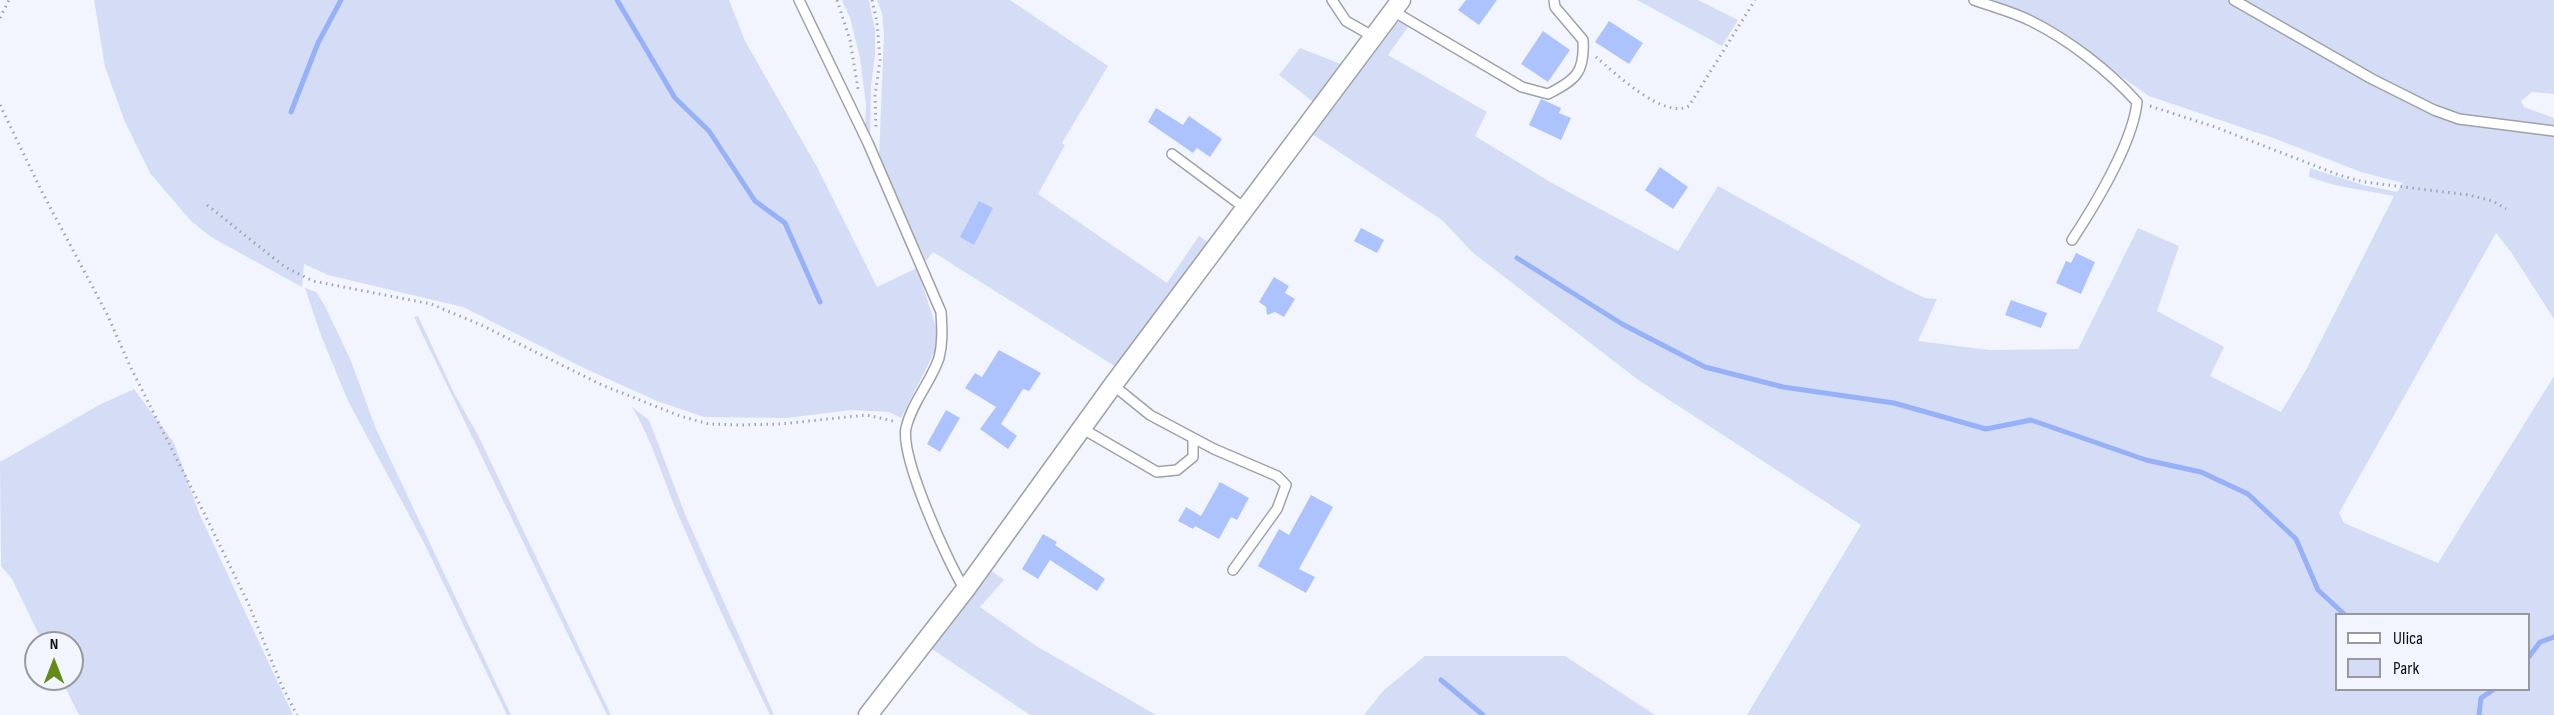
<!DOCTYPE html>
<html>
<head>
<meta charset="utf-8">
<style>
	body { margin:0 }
	#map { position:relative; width:2554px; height:715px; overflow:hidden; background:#f2f5fd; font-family:"Sofia Sans Condensed",sans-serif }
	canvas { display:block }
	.legend { position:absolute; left:2335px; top:613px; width:195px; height:78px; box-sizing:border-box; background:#f2f5fd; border:2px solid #97999f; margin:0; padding:8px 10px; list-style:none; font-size:18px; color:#0f1013 }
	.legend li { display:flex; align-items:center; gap:12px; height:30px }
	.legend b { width:30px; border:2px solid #97999f }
	.north { position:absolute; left:24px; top:631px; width:60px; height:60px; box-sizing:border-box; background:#f2f5fd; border:2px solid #97999f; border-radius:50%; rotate:0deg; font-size:16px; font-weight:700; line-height:24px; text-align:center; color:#0f1013 }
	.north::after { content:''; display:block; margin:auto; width:21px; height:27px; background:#648b15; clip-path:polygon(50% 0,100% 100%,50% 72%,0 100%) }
</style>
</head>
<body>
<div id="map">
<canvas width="2554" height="715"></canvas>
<ul class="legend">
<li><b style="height:8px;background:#fff"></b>Ulica</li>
<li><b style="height:16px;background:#d4ddf5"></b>Park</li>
</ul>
<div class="north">N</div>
</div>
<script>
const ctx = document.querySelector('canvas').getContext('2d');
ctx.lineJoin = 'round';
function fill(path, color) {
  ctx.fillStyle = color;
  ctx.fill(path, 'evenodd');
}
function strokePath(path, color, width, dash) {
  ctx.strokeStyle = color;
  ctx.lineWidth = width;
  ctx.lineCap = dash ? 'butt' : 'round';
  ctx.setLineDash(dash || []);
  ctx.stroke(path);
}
fill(new Path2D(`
	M 94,0 L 729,0 L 745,41 L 817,167 L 877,287 L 917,268 L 936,327 L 937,347 L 901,418 L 889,412 L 851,410 L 787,418 L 704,417 L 657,401 L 586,369 L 463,307 L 328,275 L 304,264 L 302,287 L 211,237 L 191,221 L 150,173 L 125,122 L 105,67 Z
	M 842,0 L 869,0 L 875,30 L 875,54 L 871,86 L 870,141 L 865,132 L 866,104 L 860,58 L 850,18 Z
	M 877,0 L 1010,0 L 1108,66 L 1062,143 L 1065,145 L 1038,194 L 1167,283 L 1199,236 L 1211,244 L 1116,367 L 933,252 L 926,261 L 879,158 L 884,35 L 882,13 Z
	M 1637,0 L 1698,0 L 1738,20 L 1722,46 Z
	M 1990,0 L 2554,0 L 2554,94 L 2532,92 L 2521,101 L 2524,107 L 2554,118 L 2554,319 L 2511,252 L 2496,233 L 2339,513 L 2344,523 L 2438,563 L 2554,376 L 2554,715 L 1747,715 L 1861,525 L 1637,379 L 1472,252 L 1442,220 L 1312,134 L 1394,23 L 1400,22 L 1408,27 L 1388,55 L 1487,112 L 1475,136 L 1552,183 L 1678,251 L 1718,186 L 1890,281 L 1925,298 L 1937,299 L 1918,341 L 1989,350 L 2078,349 L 2138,228 L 2179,246 L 2157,311 L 2224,347 L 2210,376 L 2281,412 L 2306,370 L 2394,196 L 2334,185 L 2309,177 L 2310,168 L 2363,185 L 2397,192 L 2403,183 L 2361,172 L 2276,139 L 2149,96 L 2040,20 ZM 2336,614 L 2528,614 L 2528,690 L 2336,690 Z
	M 1300,48 L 1346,66 L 1316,104 L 1279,75 Z
	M 305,288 L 316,292 L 325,306 L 351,361 L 376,429 L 511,715 L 507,715 L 423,541 L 348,401 L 320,333 Z
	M 418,316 L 454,393 L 478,435 L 611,715 L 607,715 L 414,317 Z
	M 134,389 L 174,443 L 199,513 L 293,715 L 79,715 L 61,679 L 72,679 L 72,643 L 43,643 L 12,579 L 1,566 L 0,462 L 99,405 Z
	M 632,407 L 649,420 L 685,514 L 774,715 L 770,715 C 737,648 706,580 677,512 C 662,476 652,440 632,407 Z
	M 989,569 L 1004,580 L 980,607 L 1038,647 L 1156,715 L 1030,715 L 929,647 Z
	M 1425,656 L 1565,656 L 1655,715 L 1364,715 L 1383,691 Z`), '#d4ddf5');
strokePath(new Path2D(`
	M 617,0 L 675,98 L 709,131 L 755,201 L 785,223 L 820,302
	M 291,112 L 318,43 L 341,0
	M 1517,258 L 1622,324 L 1705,367 L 1783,387 L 1894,403 L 1986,429 L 2031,420 L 2146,460 L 2201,472 L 2248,494 L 2296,539 L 2318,590 L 2344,614
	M 2528,658 L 2540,642 L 2554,637
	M 1441,680 L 1483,715
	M 2479,715 L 2481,698 L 2493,690`), '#97b1f9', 5);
fill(new Path2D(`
	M 1466,0 L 1497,0 L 1479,25 L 1458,10 Z
	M 1609,21 L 1643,43 L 1629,64 L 1595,42 Z
	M 1543,31 L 1570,50 L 1548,82 L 1521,64 Z
	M 1541,99 L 1561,108 L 1559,113 L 1571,118 L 1561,140 L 1529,125 Z
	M 1156,108 L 1183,125 L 1189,116 L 1222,139 L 1210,157 L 1197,148 L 1193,153 L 1148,122 Z
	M 1660,167 L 1688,187 L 1673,209 L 1645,190 Z
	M 979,201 L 993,208 L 974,245 L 960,237 Z
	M 1361,228 L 1384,240 L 1377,253 L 1354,241 Z
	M 2076,253 L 2095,262 L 2081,294 L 2056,283 L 2066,261 L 2071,263 Z
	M 1274,277 L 1289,286 L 1285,293 L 1295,299 L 1284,317 L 1275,312 L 1267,315 L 1266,307 L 1259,302 Z
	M 2011,300 L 2047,313 L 2041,328 L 2005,315 Z
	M 999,350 L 1041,373 L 1029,391 L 1023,389 L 1001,424 L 1017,436 L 1008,449 L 980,429 L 996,407 L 965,388 L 975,373 L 982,377 Z
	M 946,410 L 960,418 L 940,452 L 927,444 Z
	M 1220,482 L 1249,498 L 1237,520 L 1231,517 L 1219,539 L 1195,526 L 1193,529 L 1178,521 L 1186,507 L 1201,516 Z
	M 1311,495 L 1333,507 L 1299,569 L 1315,577 L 1306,593 L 1258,566 L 1279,529 L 1289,535 Z
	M 1043,534 L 1057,542 L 1055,545 L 1105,579 L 1097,591 L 1050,560 L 1038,579 L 1022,569 Z`), '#adc3fe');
const service = new Path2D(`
	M 799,0 L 868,143 L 941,312 C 942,328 943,342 939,358 C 931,382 912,402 906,428 C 900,457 948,563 965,590
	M 1332,0 L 1346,21 L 1374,37
	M 1974,0 C 1993,7 2013,12 2031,21 C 2069,40 2108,70 2137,102 C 2133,142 2095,205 2072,240
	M 2234,0 L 2372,79 L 2434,110 L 2459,119 L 2554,131
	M 1393,11 L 1522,87 L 1548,94 C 1576,80 1585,72 1583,40 L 1555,7 L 1554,0
	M 1172,154 L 1246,209
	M 1113,385 L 1150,415 L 1214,449 L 1277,476 L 1286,485 L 1277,509 L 1233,570
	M 1083,429 L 1157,472 L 1177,470 L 1193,457 L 1193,438`);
const minor = new Path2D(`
	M 868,715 L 965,590 L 1113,385 L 1401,0`);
strokePath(service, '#9fa2aa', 12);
strokePath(minor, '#9fa2aa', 21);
strokePath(new Path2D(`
	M 837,0 L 850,40 L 858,89
	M 872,0 L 877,22 L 880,60 L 875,96 L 876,129
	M 0,18 L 9,0
	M 1596,57 C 1615,73 1664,120 1689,106 L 1755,0
	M 0,105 L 42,192 L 107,314 L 130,366 L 209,523 L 249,605 L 281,684 L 297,715
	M 2150,106 L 2215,127 L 2339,175 L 2364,182 L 2469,195 L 2493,201 L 2506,209
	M 207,205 L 285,267 L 313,281 L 431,304 L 479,324 L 602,385 L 680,416 L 709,424 L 739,425 L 780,424 L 867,415 L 893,421`), '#a2a5ab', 3, [1.5, 4.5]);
strokePath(service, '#fff', 9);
strokePath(minor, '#fff', 18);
</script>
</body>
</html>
